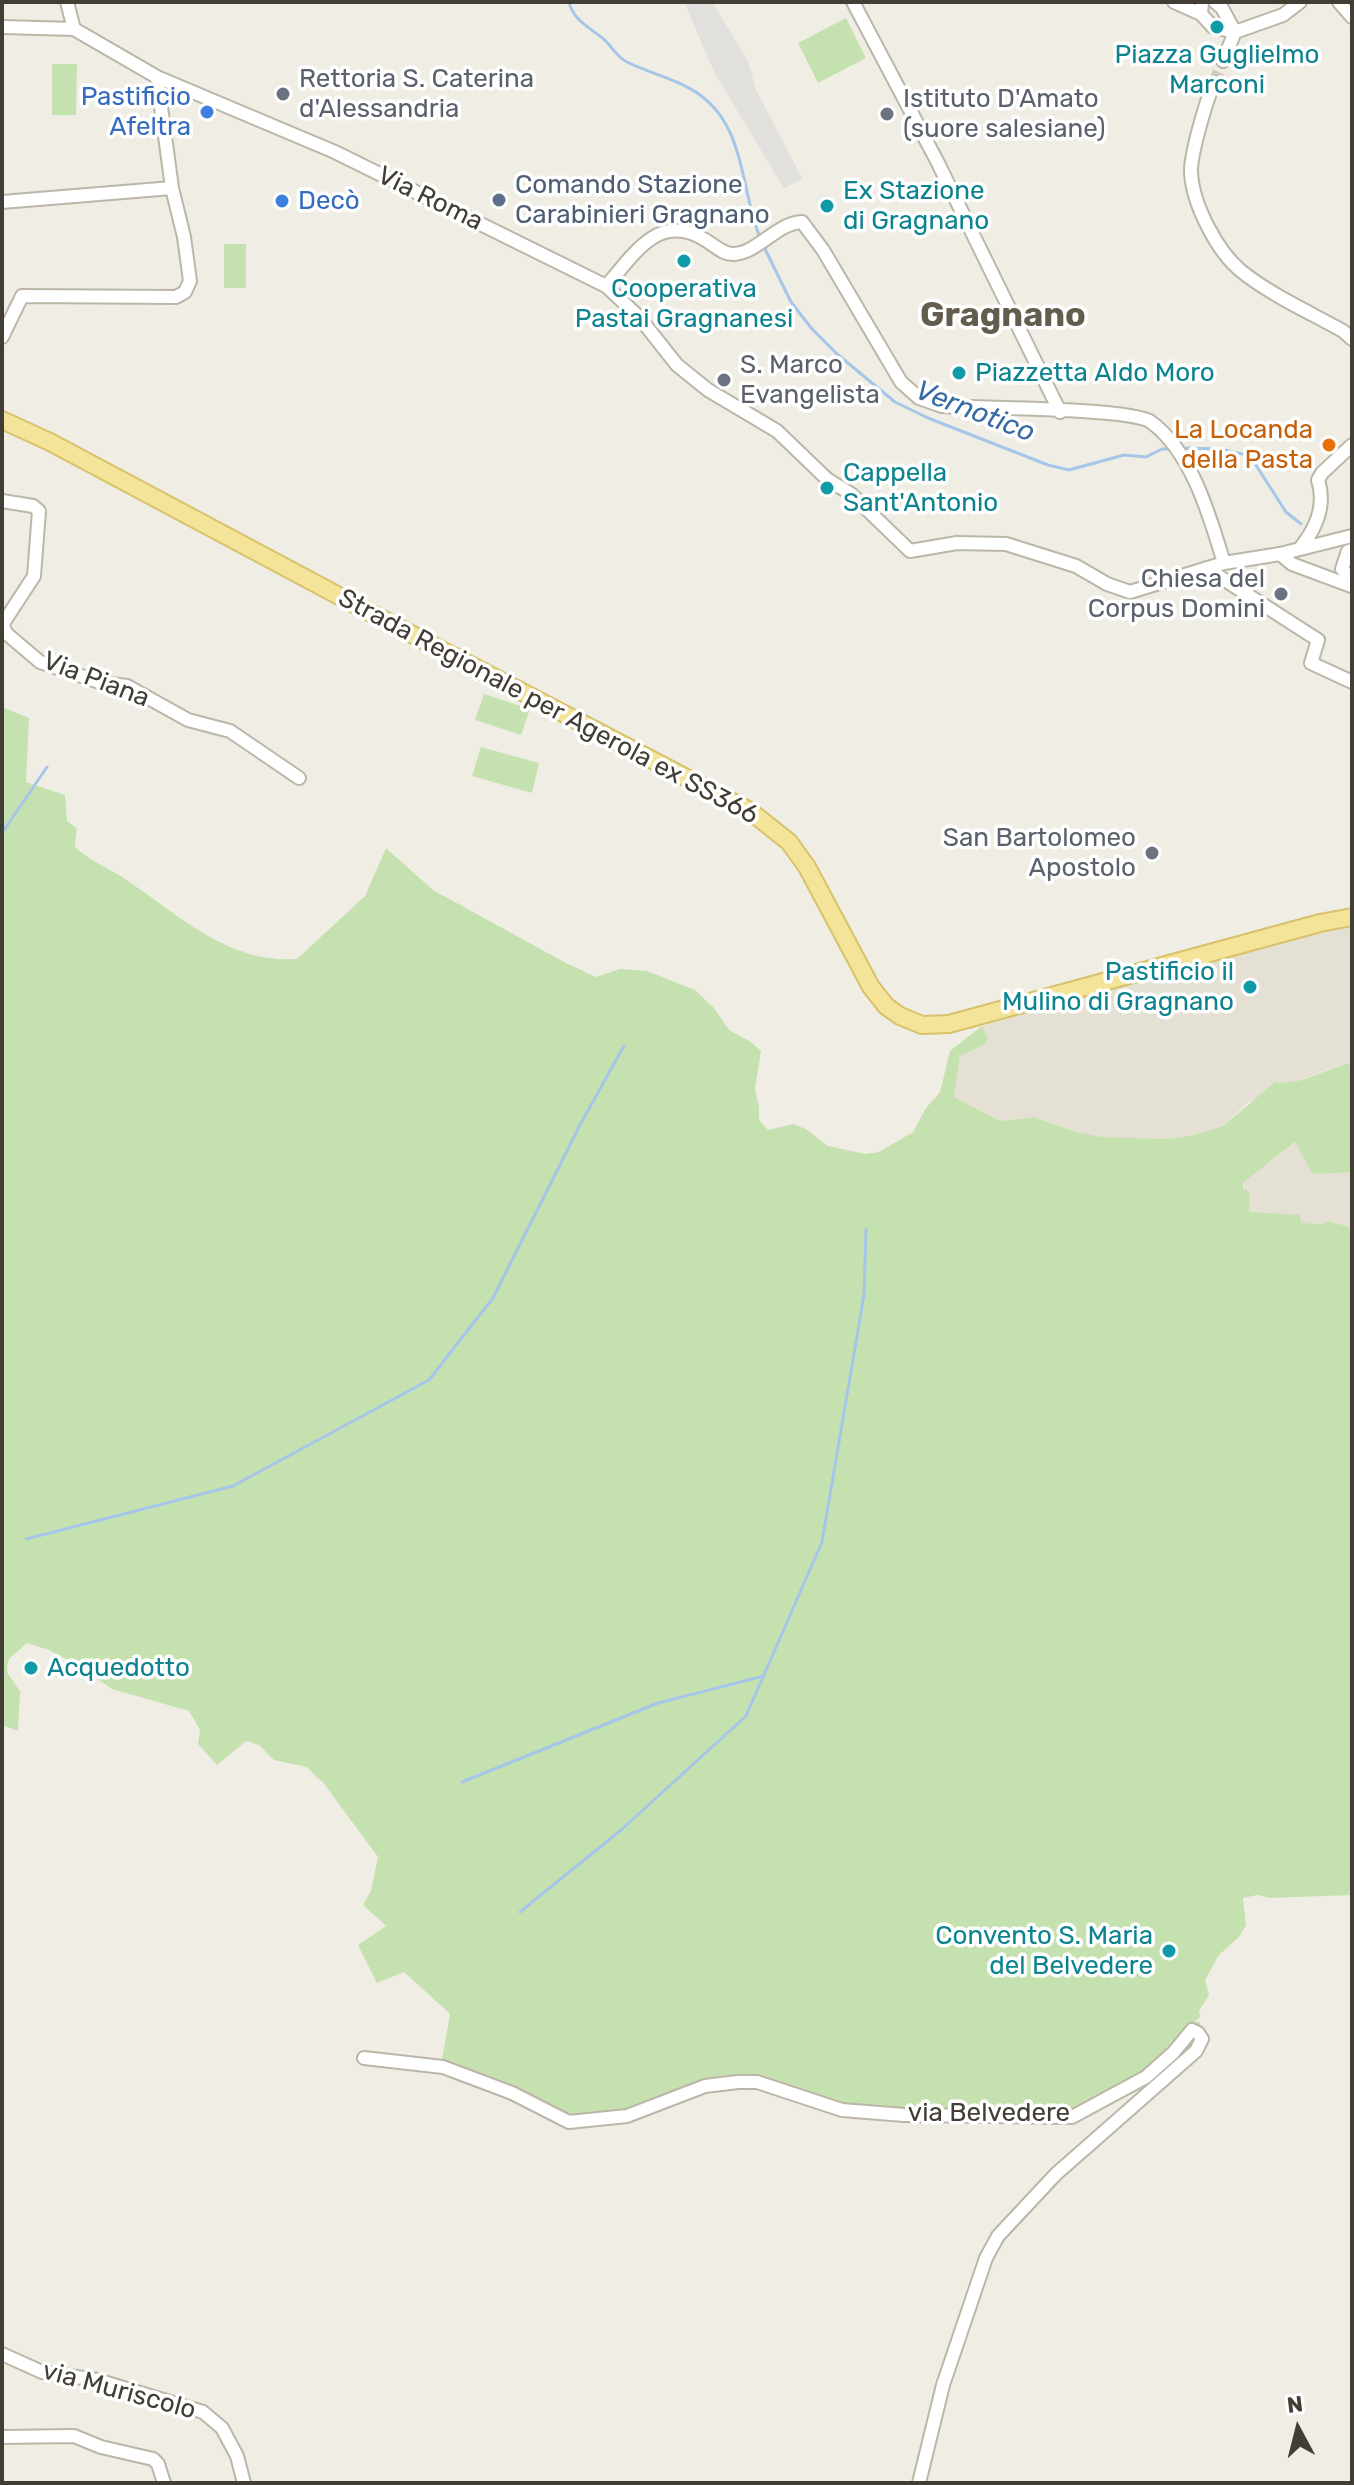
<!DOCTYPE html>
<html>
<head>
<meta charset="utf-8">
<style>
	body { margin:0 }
	#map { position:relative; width:1354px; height:2485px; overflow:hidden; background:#f0eee4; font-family:Rubik,sans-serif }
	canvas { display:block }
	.frame { position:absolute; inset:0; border:4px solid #423e35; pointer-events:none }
	.north { position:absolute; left:1258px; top:2389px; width:80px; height:80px; -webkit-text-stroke:6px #fff; paint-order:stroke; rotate:353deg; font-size:22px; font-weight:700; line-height:32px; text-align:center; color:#423e35 }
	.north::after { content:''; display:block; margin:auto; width:28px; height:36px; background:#423e35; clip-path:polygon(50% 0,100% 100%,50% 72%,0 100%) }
</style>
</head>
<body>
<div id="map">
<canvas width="1354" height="2485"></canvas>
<div class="frame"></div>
<div class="north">N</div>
</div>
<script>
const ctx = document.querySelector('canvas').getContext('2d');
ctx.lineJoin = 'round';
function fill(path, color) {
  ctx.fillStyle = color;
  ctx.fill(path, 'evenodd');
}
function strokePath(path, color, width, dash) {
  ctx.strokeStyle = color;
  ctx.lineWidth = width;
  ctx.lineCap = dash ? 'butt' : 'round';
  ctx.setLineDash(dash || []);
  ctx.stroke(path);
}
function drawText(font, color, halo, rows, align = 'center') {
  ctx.font = font + ' Rubik,sans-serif';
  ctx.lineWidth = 7;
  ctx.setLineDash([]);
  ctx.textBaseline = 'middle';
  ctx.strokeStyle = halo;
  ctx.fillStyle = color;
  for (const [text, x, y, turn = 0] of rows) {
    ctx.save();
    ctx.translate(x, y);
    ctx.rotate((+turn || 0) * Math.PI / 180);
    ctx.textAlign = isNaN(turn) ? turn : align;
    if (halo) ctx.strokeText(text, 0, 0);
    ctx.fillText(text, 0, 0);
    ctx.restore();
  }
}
fill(new Path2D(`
	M 1352,925 L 1352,1063 L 1333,1067 L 1248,1102 L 1223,1126 L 1194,1135 L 1167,1139 L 1102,1137 L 1076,1132 L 1034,1117 L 1000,1121 L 954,1097 L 960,1056 L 984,1045 L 988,1039 L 982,1026 L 1270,942 L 1328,927 Z
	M 1296,1142 L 1334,1172 L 1352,1172 L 1352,1227 L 1326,1221 L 1324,1224 L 1300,1223 L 1300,1216 L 1248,1212 L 1243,1183 Z`), '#e4e0d3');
fill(new Path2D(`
	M 846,18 L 866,58 L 818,83 L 798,43 Z
	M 52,64 L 77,64 L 76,115 L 52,115 Z
	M 224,244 L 246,244 L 246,288 L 224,288 Z
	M 484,694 L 530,709 L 521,735 L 475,720 Z
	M 2,707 L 29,718 L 26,782 L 65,795 L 67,821 L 77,828 L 75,847 C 89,860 106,867 122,877 C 177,913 227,964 297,959 L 365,896 L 386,848 L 433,890 L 566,963 L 596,977 L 620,969 L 647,971 L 695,990 L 714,1008 L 729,1030 L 751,1042 L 761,1051 L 755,1089 L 759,1107 L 759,1120 L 768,1130 L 793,1124 L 806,1129 L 828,1146 L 865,1154 L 879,1152 L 913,1132 L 926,1108 L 940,1092 L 950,1051 L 982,1026 L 988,1039 L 984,1045 L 960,1056 L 954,1097 L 1000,1121 L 1034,1117 L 1076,1132 L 1102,1137 L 1167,1139 L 1194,1135 L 1223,1126 L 1275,1082 C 1301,1087 1326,1067 1352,1063 L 1352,1172 L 1313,1174 L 1295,1142 L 1243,1183 L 1243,1189 L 1249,1191 L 1249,1212 L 1300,1215 L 1301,1223 L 1324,1224 L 1326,1221 L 1352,1227 L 1352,1895 L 1270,1898 L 1257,1895 L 1243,1898 L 1246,1925 L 1239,1937 L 1219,1955 L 1205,1980 L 1209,1995 L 1199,2011 L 1200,2017 L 1192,2025 L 1199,2021 L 1205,2044 L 1191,2063 L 1163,2089 L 1146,2070 L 1077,2109 L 1057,2111 L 916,2111 L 844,2105 L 797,2090 L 771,2078 L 731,2076 L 706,2081 L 649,2103 L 606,2113 L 581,2117 L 560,2113 L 442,2059 L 450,2014 L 404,1972 L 377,1983 L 358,1945 L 386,1926 L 363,1905 L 371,1891 L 378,1857 L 322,1781 L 316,1777 L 307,1767 L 274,1760 L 259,1745 L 246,1741 L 217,1765 L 198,1744 L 200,1730 L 189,1711 L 112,1689 L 75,1664 L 49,1650 L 27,1643 L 9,1659 L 7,1667 L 8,1674 L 20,1691 L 18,1731 L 2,1725 Z
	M 481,747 L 539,763 L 532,793 L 472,776 Z`), '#c6e1b0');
fill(new Path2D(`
	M 684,2 L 712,2 L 748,61 L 756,90 L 802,178 L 784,189 L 714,72 Z`), '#e1e0dc');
strokePath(new Path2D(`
	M 569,2 C 573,19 587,26 601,37 C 611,44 616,57 627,62 C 651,74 678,79 700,95 C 747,129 740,192 761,240
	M 764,247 L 791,302 L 812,329 L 837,354 L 895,402 L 928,418 L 1048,465 L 1069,470 L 1124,455 L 1146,457 L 1162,449 L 1172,449
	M 1180,448 L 1220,449 L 1247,455 L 1254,462 L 1286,512 L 1301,524
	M 2,833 L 47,767
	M 26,1539 L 233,1486 L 429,1380 L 493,1298 L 581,1123 L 624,1046
	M 462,1782 L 658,1703 L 764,1676
	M 520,1912 L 621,1830 L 746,1716 L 822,1542 L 864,1295 L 866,1229`), '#a5c6e8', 3);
strokePath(new Path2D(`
	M 1214,83 L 1223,61`), '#cdcbc1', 12, [12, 6]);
const minor = new Path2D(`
	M 67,2 L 74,29
	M 853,2 L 938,163 L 1060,412
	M 1174,2 L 1201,14
	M 1202,2 L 1201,14 L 1213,27 L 1235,32 L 1222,8 L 1215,2
	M 1339,2 L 1352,17
	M 2,27 L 74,29 L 157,77 L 335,152 L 606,286 L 639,317 L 677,365 L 708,390 L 777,431 L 827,479 L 851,494 L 910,551 L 957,543 L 1006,544 L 1076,566 L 1107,584 L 1130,592 L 1224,563 L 1280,554 L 1352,536
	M 1223,61 L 1235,32 L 1283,15 L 1300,2
	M 1214,83 C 1206,101 1190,156 1191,173 C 1193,205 1217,251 1241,271 C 1271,295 1309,312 1343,331 L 1352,339
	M 2,202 L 172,188
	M 606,286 C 635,254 659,210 707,241 C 715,246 724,255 734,254 C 759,252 777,223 802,222 L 823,250 L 901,382 L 919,398 L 942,406 C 976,408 1131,408 1151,422 C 1192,452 1210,517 1224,563
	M 2,337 L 22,296 L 176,297 L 185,292 L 190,281 L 184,237 L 172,188 L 157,77
	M 2,501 L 33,506 L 39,511 L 34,576 L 4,622 L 3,627 L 7,634 L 40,662 L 102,683 L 127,686 L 188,720 L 230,731 L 299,778
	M 1301,547 C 1317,527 1326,505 1318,480 L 1322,473 L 1352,445
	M 1280,554 L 1292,564 L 1351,586 L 1351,579 L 1342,569 L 1348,551 L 1352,550
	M 1206,568 L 1318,640 L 1311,663 L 1352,682
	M 364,2058 L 443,2067 L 512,2093 L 569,2122 L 627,2116 L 705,2086 L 738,2082 L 757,2082 L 842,2110 L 904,2115 L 1072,2117 L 1146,2077 L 1173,2053 L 1192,2030 L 1198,2033 L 1202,2039 L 1196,2051 L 1056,2174 L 998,2236 L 986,2258 L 943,2385 L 919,2483
	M 2,2354 L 42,2372 L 97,2380 L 203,2412 L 222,2428 L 237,2456 L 244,2483
	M 2,2437 L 74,2436 L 101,2447 L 153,2459 L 158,2464 L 164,2483`);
const major = new Path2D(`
	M 2,420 L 50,442 L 371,613 L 750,811 L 789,842 L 807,867 L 871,987 L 886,1006 L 900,1016 L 922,1025 L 949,1024 L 1320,923 L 1352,917`);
strokePath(minor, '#bbb6a8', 16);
strokePath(major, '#d7c26b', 20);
strokePath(minor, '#fff', 12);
strokePath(major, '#f4e499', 16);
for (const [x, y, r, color] of [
	[1217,27,8,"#0f9aa8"],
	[283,94,8,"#6b7280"],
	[207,112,8,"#3f7fe0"],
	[887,114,8,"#6b7280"],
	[499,200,8,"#5c6f8a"],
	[282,201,8,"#3f7fe0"],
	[827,206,8,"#0f9aa8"],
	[684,261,8,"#0f9aa8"],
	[959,373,8,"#0f9aa8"],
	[724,380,8,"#6b7280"],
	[1329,445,8,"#e8710a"],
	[827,488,8,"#0f9aa8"],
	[1281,594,8,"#6b7280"],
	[1152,853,8,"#6b7280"],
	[1250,987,8,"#0f9aa8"],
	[31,1668,8,"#0f9aa8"],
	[1169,1951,8,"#0f9aa8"]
]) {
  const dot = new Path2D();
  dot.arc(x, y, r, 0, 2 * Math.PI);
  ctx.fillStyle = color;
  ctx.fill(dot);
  strokePath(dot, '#fff', 3);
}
drawText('26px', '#0d838f', '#fff', [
	["Piazza Guglielmo",1217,55,"center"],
	["Marconi",1217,85,"center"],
	["Ex Stazione",843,191],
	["di Gragnano",843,221],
	["Cooperativa",684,289,"center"],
	["Pastai Gragnanesi",684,319,"center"],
	["Piazzetta Aldo Moro",975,373],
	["Cappella",843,473],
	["Sant'Antonio",843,503],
	["Pastificio il",1234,972,"right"],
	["Mulino di Gragnano",1234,1002,"right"],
	["Acquedotto",47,1668],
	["Convento S. Maria",1153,1936,"right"],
	["del Belvedere",1153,1966,"right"]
], 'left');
drawText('26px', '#5b616d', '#fff', [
	["Rettoria S. Caterina",299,79],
	["d'Alessandria",299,109],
	["Istituto D'Amato",903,99],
	["(suore salesiane)",903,129],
	["S. Marco",740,365],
	["Evangelista",740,395],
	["Chiesa del",1265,579,"right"],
	["Corpus Domini",1265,609,"right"],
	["San Bartolomeo",1136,838,"right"],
	["Apostolo",1136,868,"right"]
], 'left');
drawText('26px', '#366cbe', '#fff', [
	["Pastificio",191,97],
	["Afeltra",191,127],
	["Decò",298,201,"left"]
], 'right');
drawText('26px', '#4e5e75', '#fff', [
	["Comando Stazione",515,185],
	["Carabinieri Gragnano",515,215]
], 'left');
drawText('26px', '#423e35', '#fff', [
	["Via Roma",430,199,26],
	["Via Piana",96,680,21],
	["Strada Regionale per Agerola ex SS366",548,707,28],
	["via Belvedere",989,2113],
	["via Muriscolo",119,2391,15]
]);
drawText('26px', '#c56008', '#fff', [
	["La Locanda",1313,430],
	["della Pasta",1313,460]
], 'right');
drawText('italic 28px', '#396ba3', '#fff', [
	["Vernotico",975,412,21]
]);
drawText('bold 34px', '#635d4d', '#fff', [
	["Gragnano",1003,316]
]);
</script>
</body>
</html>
